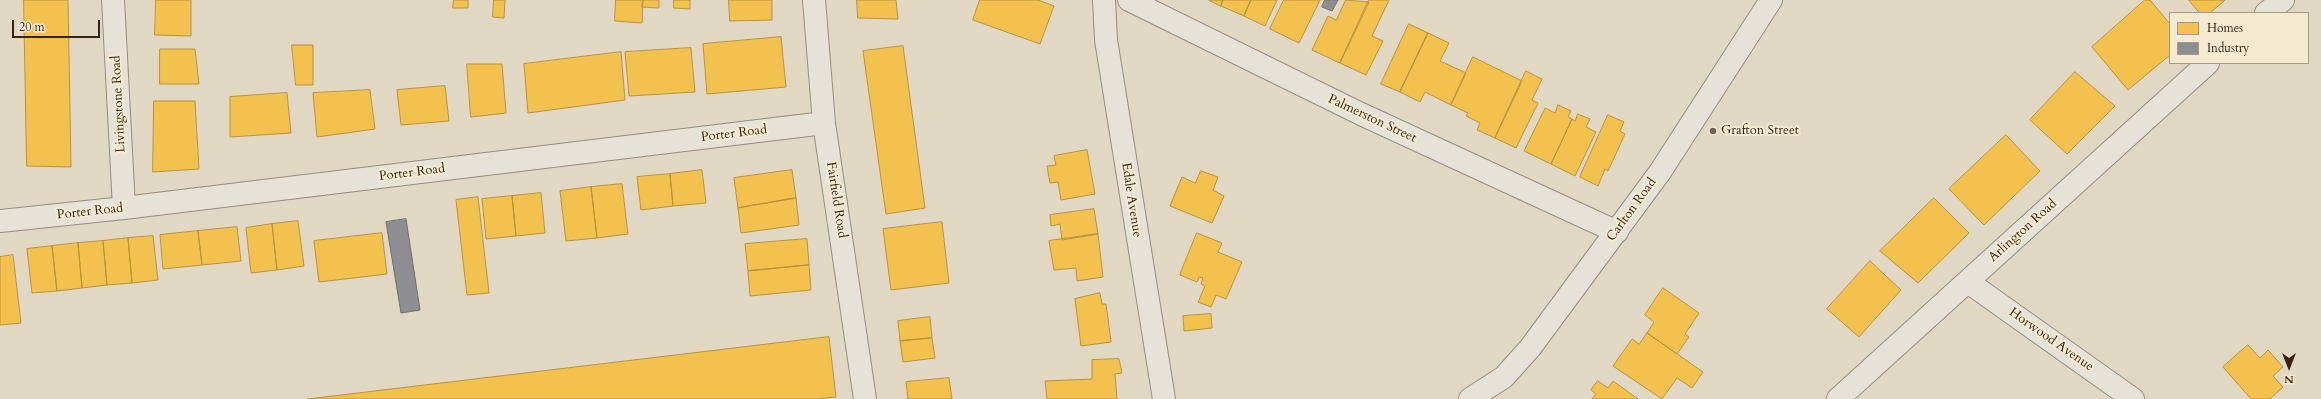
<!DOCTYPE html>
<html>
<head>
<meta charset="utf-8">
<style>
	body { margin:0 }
	#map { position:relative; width:2321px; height:399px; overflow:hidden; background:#e0d8c3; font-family:Cardo,serif }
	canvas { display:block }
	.legend { position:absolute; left:2169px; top:12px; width:140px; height:52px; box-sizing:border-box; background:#f3ead0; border:1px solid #a79b85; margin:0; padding:5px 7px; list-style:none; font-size:12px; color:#362514 }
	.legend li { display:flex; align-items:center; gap:8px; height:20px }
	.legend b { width:20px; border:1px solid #a79b85 }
	.north { position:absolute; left:2269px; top:347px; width:40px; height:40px; -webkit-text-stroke:3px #f3ead0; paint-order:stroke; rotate:180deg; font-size:11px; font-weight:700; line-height:16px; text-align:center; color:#362514 }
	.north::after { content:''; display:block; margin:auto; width:14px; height:18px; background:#362514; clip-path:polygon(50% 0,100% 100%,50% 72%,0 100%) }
	.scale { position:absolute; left:12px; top:20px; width:88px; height:18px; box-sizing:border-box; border:2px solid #362514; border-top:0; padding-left:5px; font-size:12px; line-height:14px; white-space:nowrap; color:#362514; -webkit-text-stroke:3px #f3ead0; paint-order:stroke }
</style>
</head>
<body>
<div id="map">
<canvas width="2321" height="399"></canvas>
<ul class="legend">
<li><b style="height:11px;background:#f2c14e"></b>Homes</li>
<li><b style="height:11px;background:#8d8d92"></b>Industry</li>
</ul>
<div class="north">N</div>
<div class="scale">20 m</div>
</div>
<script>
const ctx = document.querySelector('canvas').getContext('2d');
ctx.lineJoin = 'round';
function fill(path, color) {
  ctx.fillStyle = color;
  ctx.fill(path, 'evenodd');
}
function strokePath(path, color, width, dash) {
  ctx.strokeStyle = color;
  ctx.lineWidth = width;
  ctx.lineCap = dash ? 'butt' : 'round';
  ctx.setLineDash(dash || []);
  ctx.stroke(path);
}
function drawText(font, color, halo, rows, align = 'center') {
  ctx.font = font + ' Cardo,serif';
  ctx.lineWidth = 4;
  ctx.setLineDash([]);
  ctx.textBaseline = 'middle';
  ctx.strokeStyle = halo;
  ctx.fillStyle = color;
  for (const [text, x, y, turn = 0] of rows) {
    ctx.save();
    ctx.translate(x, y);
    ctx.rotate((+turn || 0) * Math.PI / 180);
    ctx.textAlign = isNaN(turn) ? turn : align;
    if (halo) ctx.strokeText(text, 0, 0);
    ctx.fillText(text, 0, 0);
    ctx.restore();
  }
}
const homes = new Path2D(`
	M 24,0 L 68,0 L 71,167 L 27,166 Z
	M 156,0 L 191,0 L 191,36 L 155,35 Z
	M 454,0 L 468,0 L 468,8 L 453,8 Z
	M 494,0 L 505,0 L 504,18 L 493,17 Z
	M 616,0 L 643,0 L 642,23 L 615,21 Z
	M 643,0 L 659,0 L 659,8 L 642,7 Z
	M 674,0 L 690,0 L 690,9 L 674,8 Z
	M 729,0 L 772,0 L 772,20 L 730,21 Z
	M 857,0 L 896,0 L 898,19 L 858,18 Z
	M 980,0 L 1038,0 L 1054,6 L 1040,44 L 973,20 Z
	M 1209,0 L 1223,0 L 1221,6 Z
	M 1223,0 L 1251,0 L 1244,16 L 1221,6 Z
	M 1251,0 L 1277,0 L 1265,26 L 1244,16 Z
	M 1284,0 L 1320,0 L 1299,43 L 1270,29 Z
	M 1346,0 L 1369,2 L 1340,63 L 1312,50 L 1328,16 L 1336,20 Z
	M 1369,0 L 1389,0 L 1372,36 L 1383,41 L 1366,75 L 1340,63 Z
	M 2145,0 L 2150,0 L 2170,24 L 2170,55 L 2128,90 L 2092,47 Z
	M 2189,0 L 2225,0 L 2210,13 L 2200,13 Z
	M 1409,24 L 1428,33 L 1400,92 L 1381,84 Z
	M 1428,33 L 1449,43 L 1440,61 L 1466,73 L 1451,105 L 1425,92 L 1420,102 L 1400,92 Z
	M 781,37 L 786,87 L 707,94 L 703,44 Z
	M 292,45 L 313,45 L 313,85 L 296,85 Z
	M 903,46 L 925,208 L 886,214 L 863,51 Z
	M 691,48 L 695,92 L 629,96 L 625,52 Z
	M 160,49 L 195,49 L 199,84 L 160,84 Z
	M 621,52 L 625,100 L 528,113 L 524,64 Z
	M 1473,57 L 1522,81 L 1495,138 L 1477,130 L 1480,123 L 1466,116 L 1468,113 L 1451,105 Z
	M 467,64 L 502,64 L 506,113 L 471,117 Z
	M 1526,71 L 1542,79 L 1532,100 L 1538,103 L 1516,148 L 1495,138 Z
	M 2075,72 L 2115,106 L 2067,154 L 2030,120 Z
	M 445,86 L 449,121 L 401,125 L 397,90 Z
	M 370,90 L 375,129 L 317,137 L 313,93 Z
	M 287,93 L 291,133 L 230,137 L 230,97 Z
	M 154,101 L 195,101 L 199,169 L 153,172 Z
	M 1558,105 L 1571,111 L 1568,117 L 1572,119 L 1551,164 L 1524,151 L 1545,108 L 1555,113 Z
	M 1578,114 L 1590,119 L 1586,127 L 1596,132 L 1575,176 L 1551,164 L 1572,119 L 1575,121 Z
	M 1608,115 L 1624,122 L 1620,131 L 1625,134 L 1608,171 L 1605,169 L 1598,186 L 1580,177 Z
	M 2006,135 L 2040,171 L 1984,225 L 1949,189 Z
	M 1087,150 L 1095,194 L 1061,200 L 1058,182 L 1050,183 L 1047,166 L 1056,165 L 1054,156 Z
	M 702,170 L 706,203 L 673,206 L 670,174 Z
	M 792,170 L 796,198 L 738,208 L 734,178 Z
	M 1201,171 L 1218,177 L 1213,190 L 1224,196 L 1212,223 L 1170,206 L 1182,177 L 1195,183 Z
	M 670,174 L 673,206 L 641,210 L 637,177 Z
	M 622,184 L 628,234 L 597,238 L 591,187 Z
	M 591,187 L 597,238 L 566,241 L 560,191 Z
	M 541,193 L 545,233 L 516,236 L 512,196 Z
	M 512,196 L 516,236 L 486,239 L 482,199 Z
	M 478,197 L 489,293 L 467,295 L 456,200 Z
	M 796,198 L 799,225 L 741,233 L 738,208 Z
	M 1934,198 L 1969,233 L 1918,283 L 1880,251 Z
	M 1094,209 L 1098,234 L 1062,240 L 1060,224 L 1051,226 L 1050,215 Z
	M 298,221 L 304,266 L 277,270 L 272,224 Z
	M 942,222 L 949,283 L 891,290 L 883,229 Z
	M 272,224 L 277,270 L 251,273 L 246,228 Z
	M 237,227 L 241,261 L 202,265 L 198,231 Z
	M 198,231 L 202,265 L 163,269 L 160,235 Z
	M 382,233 L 387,274 L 319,282 L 314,241 Z
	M 1197,233 L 1222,243 L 1218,252 L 1242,262 L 1226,299 L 1216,295 L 1211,307 L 1198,302 L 1205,286 L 1201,284 L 1203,278 L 1199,277 L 1197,282 L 1180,275 Z
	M 1098,234 L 1103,277 L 1077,281 L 1076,268 L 1054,270 L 1049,241 Z
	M 153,236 L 158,280 L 132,283 L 128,238 Z
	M 128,238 L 132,283 L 107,285 L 103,241 Z
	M 807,239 L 809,265 L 748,271 L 745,244 Z
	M 103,241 L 107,285 L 82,288 L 78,243 Z
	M 78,243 L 82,288 L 57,291 L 52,246 Z
	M 52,246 L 57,291 L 32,293 L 27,249 Z
	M 13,255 L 21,323 L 0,325 L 0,257 Z
	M 1870,261 L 1901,290 L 1859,337 L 1827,309 Z
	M 809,265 L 811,290 L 750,296 L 748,271 Z
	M 1663,288 L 1699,313 L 1685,334 L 1689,337 L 1677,354 L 1647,333 L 1654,322 L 1645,315 Z
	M 1100,293 L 1102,304 L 1106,304 L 1111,342 L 1081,346 L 1075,299 Z
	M 1211,314 L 1212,328 L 1184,331 L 1183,316 Z
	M 930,317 L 932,338 L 900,341 L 898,321 Z
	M 1647,333 L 1703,372 L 1692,388 L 1677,378 L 1662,399 L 1613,366 L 1632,339 L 1639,344 Z
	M 829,337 L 836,397 L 817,399 L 308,399 Z
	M 932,338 L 935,358 L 903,362 L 900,341 Z
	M 2248,345 L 2260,358 L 2268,350 L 2283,367 L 2273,376 L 2283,387 L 2270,399 L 2251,399 L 2223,367 Z
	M 1119,359 L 1122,373 L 1115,374 L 1117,399 L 1047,399 L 1045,381 L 1092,379 L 1092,360 Z
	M 949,378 L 952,399 L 908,399 L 906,382 Z
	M 1598,381 L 1608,388 L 1613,381 L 1638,399 L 1592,399 L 1596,394 L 1591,390 Z`);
fill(homes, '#f2c14e');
strokePath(homes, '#ba923d', 1);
const industry = new Path2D(`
	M 1325,0 L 1338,0 L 1332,11 L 1322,7 Z
	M 406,219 L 420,310 L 401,313 L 386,222 Z`);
fill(industry, '#8d8d92');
strokePath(industry, '#736e6c', 1);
const minor = new Path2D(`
	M 113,0 L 124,208
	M 814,0 L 824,123 L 865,399
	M 1104,0 L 1106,40 L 1164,399
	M 1129,0 L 1361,114 L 1617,232
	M 2266,13 L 2283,0
	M 0,221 L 124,208 L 824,123
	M 1968,282 L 2133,399
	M 1838,399 L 2208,63`);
const tertiary = new Path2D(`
	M 1470,399 L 1504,377 L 1530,348 L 1660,172 L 1771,0`);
strokePath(minor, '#958e80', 24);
strokePath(tertiary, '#958e80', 24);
strokePath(minor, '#e7e2d7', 22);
strokePath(tertiary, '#e7e2d7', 22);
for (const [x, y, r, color] of [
	[1713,131,4,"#726451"]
]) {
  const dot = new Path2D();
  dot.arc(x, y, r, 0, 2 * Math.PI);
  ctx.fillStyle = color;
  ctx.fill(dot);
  strokePath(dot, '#f3ead0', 1.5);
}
drawText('13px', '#362514', '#f3ead0', [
	["Livingstone Road",119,104,-93],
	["Palmerston Street",1372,119,25],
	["Porter Road",734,134,-7],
	["Porter Road",412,173,-7],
	["Fairfield Road",836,200,81],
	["Edale Avenue",1131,200,81],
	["Carlton Road",1632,210,-54],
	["Porter Road",90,212,-6],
	["Arlington Road",2023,231,-42],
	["Horwood Avenue",2051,340,35]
]);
drawText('13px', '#362514', '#f3ead0', [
	["Grafton Street",1721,131]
], 'left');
</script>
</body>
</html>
